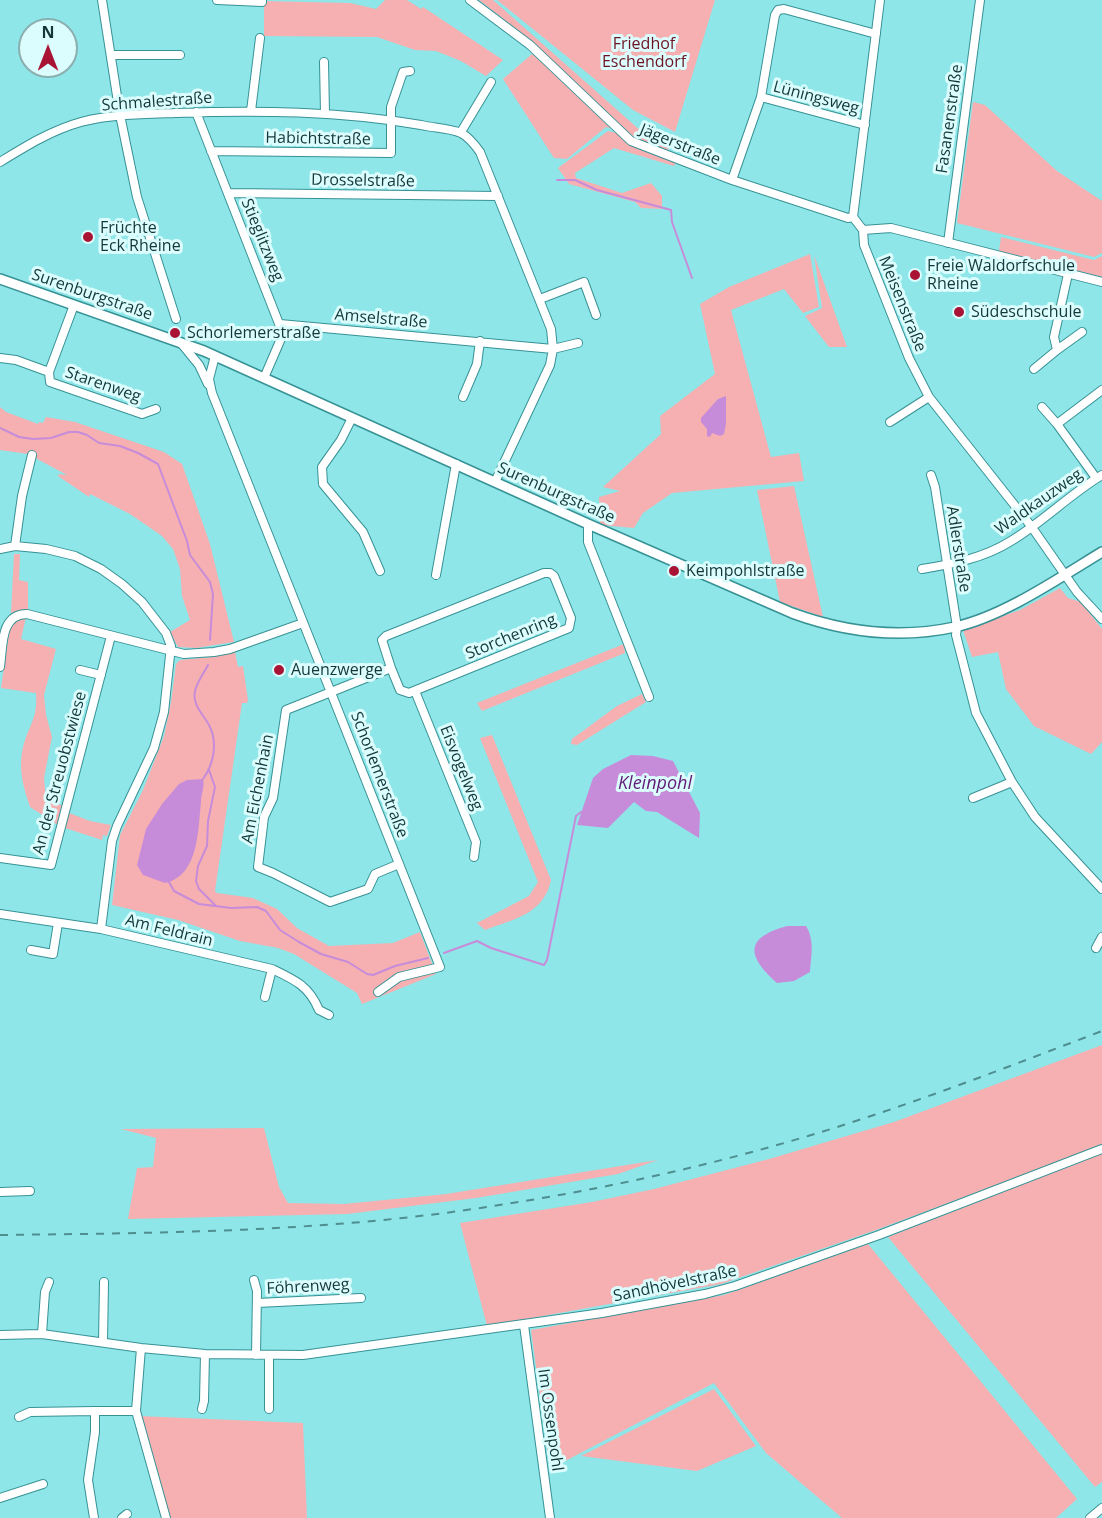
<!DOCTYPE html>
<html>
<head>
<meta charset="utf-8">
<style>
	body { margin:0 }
	#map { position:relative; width:1102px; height:1518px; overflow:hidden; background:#8ee6e8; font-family:"Open Sans",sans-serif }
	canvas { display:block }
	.north { position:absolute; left:18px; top:18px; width:60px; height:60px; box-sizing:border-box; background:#dcfdfd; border:2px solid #8baeaf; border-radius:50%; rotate:0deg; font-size:16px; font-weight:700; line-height:24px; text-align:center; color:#123839 }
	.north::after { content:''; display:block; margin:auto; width:21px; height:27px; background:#aa1434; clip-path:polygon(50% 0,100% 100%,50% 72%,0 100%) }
</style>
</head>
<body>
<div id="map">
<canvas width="1102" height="1518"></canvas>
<div class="north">N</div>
</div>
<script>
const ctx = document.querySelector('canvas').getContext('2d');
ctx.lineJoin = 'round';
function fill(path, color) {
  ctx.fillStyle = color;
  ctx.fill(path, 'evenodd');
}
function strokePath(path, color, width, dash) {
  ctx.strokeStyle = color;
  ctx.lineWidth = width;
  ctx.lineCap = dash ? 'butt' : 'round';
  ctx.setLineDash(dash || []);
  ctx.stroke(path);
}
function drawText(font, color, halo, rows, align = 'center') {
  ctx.font = font + ' "Open Sans",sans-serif';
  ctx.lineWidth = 6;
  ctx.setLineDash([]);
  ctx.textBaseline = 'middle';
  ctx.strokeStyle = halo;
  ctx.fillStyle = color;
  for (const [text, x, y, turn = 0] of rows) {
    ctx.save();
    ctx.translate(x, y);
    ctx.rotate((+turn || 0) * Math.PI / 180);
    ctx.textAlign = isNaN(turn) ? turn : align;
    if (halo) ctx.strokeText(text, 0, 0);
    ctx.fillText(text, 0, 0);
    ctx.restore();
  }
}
fill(new Path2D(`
	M 385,0 L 407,0 L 421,9 L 423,7 L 503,60 L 486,76 L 461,61 L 436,51 L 415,50 L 377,37 L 264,36 L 264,1 L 350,3 L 376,9 Z
	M 479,0 L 493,0 L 642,132 L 669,145 L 668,151 L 679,156 L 674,166 L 614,148 L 575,173 L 576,178 L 622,193 L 651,183 L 662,196 L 662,209 L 641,208 L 635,202 L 569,184 L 558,168 L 608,131 L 631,136 L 529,39 Z
	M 497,0 L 715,0 L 675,132 L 633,110 Z
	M 532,54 L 626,133 L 606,127 L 567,159 L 554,158 L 503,79 Z
	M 973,102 L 985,105 L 1057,171 L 1102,201 L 1102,253 L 1094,257 L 957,223 Z
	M 1001,237 L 1094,260 L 1102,256 L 1102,277 L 999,251 Z
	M 810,254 L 819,307 L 803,313 L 784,289 L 731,310 L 771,457 L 799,453 L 804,481 L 672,493 L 643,513 L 634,528 L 600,525 L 599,497 L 620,491 L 603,487 L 661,434 L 660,416 L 715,374 L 700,304 L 729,287 Z
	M 814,255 L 847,347 L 829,347 L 805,316 L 822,308 Z
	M 0,407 L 6,412 L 38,424 L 39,422 L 43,423 L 46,417 L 75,422 L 164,452 L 182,464 L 210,544 L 234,642 L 196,648 L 178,647 L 170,632 L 190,620 L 182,596 L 180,569 L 173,549 L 162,536 L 130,514 L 90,494 L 89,497 L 58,476 L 59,474 L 67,475 L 28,454 L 0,450 Z
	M 794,486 L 823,617 L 780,602 L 757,490 Z
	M 14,554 L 20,554 L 19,580 L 28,582 L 28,610 L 20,610 L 11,613 Z
	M 1060,588 L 1068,598 L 1081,602 L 1102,629 L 1102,742 L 1091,754 L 1034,726 L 1006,689 L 998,652 L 972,657 L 963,630 L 1020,610 Z
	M 26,617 L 21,639 L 56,649 L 44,695 L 46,715 L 52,737 L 44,778 L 46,798 L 63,806 L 58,825 L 30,807 C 23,787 18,768 23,747 C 29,724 38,719 36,693 L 1,688 L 10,626 L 14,621 Z
	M 624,644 L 625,653 L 482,711 L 477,703 Z
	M 235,652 L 238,667 L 243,666 L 248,700 L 247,703 L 242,703 L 215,891 L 217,893 L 253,898 L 277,909 L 297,928 L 329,946 L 393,943 L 420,932 L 436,974 L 362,1004 L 357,993 L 294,954 L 278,948 L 240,941 L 178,920 L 112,905 L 120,835 L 143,790 L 164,736 L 171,702 L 176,664 L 180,660 L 212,657 Z
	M 642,694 L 646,702 L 577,745 L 571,744 L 572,739 L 617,706 Z
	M 492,735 L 551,880 C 544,914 514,919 485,930 L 477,923 L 529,896 L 538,882 L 480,738 Z
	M 69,813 L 90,821 L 111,825 L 107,836 L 103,835 L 102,840 L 65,828 Z
	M 1102,1045 L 1102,1145 L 876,1230 L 721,1284 L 487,1326 L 460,1223 L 592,1202 L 654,1189 L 769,1159 L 894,1122 Z
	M 264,1128 L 279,1187 L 288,1203 L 344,1204 L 446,1194 L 658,1160 L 618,1174 L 476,1198 L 347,1214 L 128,1219 L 137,1168 L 153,1167 L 156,1138 L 121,1129 Z
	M 1102,1153 L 1102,1482 L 1095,1487 L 888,1237 Z
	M 868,1244 L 1077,1499 L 1056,1518 L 842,1518 L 766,1453 L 714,1383 L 550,1469 L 531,1330 L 724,1295 Z
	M 714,1389 L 756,1446 L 697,1471 L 581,1456 Z
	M 139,1416 L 303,1423 L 307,1518 L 168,1518 Z`), '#f6b0b1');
fill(new Path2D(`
	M 726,396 L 726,424 L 724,434 L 720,436 L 712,433 L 710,437 L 707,436 L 707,429 L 701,422 L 701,418 L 718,399 Z
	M 631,755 L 653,756 L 673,761 L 700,813 L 699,838 L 657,812 L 646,811 L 634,802 L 608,828 L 577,825 L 593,778 L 603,769 Z
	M 203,779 C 205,787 201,794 201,802 C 198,829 199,876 165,883 L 143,875 L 137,865 L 146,829 L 162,804 L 179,784 L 187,780 Z
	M 787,926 L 806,926 C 815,941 811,955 810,972 L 794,981 L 777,983 C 747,956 744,938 787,926 Z`), '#c78cd9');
strokePath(new Path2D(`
	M 557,180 L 575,180 L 597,190 L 671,210 L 672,222 L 692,278
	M 0,428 L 19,437 L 33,439 L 51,438 L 69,432 L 78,432 L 87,435 L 99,443 L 120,446 L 138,453 L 158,464 L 187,541 L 190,555 L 210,582 L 213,594 L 210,640
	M 209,770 L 215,787 L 208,821 L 207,846 L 198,866 L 196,881 L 199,889 L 215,905
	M 203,779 C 214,764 218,742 209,725 C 203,714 192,705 195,691 C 197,682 204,673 208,665
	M 169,882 L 174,891 L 199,904 L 231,908 L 257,907 L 266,911 L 280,930 L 299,942 L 321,954 L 348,962 L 367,974 L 373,975 L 395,966 L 428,958
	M 444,953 L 477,941 L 491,948 L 544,965 L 547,960 L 576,816 L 581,812`), '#c78cd9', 2);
const minor = new Path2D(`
	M 102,0 L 120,115 L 137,197 L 176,319
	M 217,0 L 262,2 L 262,0
	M 470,0 L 530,45 L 631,141 L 732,180 L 848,218 L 853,217
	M 111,55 L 180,55
	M 324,62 L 325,114
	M 761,97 L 865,125
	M 251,111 L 260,38
	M 196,112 L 283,334 L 264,378
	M 461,132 L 491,82
	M 211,151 L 391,153 L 391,107 L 403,72 L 410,71
	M 0,162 C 26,146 52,130 81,122 C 112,114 145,114 176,113 C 258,110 340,111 421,125 C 433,128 450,128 461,133 C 469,137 475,145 480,152 L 551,329 L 553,349 L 550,365 L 495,482
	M 732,180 L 761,97 L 775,15 L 778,10 L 784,9 L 876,34
	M 229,193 L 498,196
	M 863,230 L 864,245 L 909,358 L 929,397 L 1031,526 L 1077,592 L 1102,619
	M 863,230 L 891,228 L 1102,282
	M 863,230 L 853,217 L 880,0
	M 948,243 L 980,0
	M 540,299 L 584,282 L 596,315
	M 280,324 L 553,349 L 578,343
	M 181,343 L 199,365 L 208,384
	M 1057,350 L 1082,332
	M 215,356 L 209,379 L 212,393 L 440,967 L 399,977 L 378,992
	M 0,358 L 16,360 L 49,372 L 74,305
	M 1034,369 L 1057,350 L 1054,337 L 1068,274
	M 49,372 L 50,382 L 142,414 L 156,409
	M 463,397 L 477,364 L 480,341
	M 1042,407 L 1057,424 L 1096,478
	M 352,418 L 341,440 L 322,467 L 323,484 L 363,532 L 380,571
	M 890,422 L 929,397
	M 1057,424 L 1102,390
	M 931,475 L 935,487 L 957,627 L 956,635 L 976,713 L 1012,782 L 1035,817 L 1102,889
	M 588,524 L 588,542 L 649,697
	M 15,546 L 22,496 L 32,455
	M 0,549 L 15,546 L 46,549 L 75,556 L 101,569 L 122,584 L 142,602 L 166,633 L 171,646 L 164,712 L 154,748 L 117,826 L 112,841 L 101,929
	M 922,569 C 953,564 984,558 1011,541 C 1043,522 1070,494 1102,475
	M 436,575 L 456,464
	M 0,667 C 3,646 0,614 27,614 L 184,654 L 214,652 L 230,649 L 303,623
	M 391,668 L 400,690 L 409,693 L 569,628 L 571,618 L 554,576 L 550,573 L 544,573 L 386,636 L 382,640 L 391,668 L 286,710 L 273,798 L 264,817 L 258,867 L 273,873 L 330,902 L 368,889 L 375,874 L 399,864
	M 80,670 L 101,675
	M 415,691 L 476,842 L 474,857
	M 973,798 L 1012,782
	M 0,858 L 51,865 L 111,636
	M 0,914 L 101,929 L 272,969 C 295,980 309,986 319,1010 L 329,1015
	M 1096,948 L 1102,937
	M 31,950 L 53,954 L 58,923
	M 265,997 L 272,969
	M 0,1192 L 30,1191
	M 254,1280 L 257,1291 L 256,1355
	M 257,1303 L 361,1298
	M 524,1325 L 550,1518
	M 42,1334 L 45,1292 L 49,1282
	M 0,1335 L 42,1334 L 141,1348 L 205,1354 L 303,1355 L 602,1313 L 705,1294 L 735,1286 L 879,1235 L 1102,1149
	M 103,1342 L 104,1282
	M 141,1348 L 136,1411 L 166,1518
	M 269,1355 L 269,1409
	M 202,1409 L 204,1401 L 205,1354
	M 19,1417 L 30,1412 L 95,1411
	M 0,1498 L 43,1484
	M 94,1518 L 88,1480 L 95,1432 L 95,1411 L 136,1411
	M 122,1518 L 127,1514
	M 1090,1518 L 1102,1508`);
const tertiary = new Path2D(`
	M 0,279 L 204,351 L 588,524 L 792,613 C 844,632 900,639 955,627 C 1004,616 1059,578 1102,552`);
strokePath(minor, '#379295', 10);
strokePath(tertiary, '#379295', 12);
strokePath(minor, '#fff', 8);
strokePath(tertiary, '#fff', 9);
strokePath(new Path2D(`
	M 0,1235 C 165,1233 329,1232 493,1206 C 599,1190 705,1167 808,1136 C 908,1106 1005,1068 1102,1031`), '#4f8d8f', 2, [8, 8]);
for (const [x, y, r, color] of [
	[88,237,6,"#aa1434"],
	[915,275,6,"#aa1434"],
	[959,312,6,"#aa1434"],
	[175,333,6,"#aa1434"],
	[674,571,6,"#aa1434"],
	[279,670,6,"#aa1434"]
]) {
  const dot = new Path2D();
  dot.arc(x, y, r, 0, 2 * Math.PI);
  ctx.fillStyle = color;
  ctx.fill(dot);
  strokePath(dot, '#dcfdfd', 2);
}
drawText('16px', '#6d1221', '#dcfdfd', [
	["Friedhof",644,44],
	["Eschendorf",644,62]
]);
drawText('16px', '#123839', '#dcfdfd', [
	["Lüningsweg",816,98,15],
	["Schmalestraße",157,102,-4],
	["Fasanenstraße",950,119,-82],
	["Habichtstraße",318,139,1],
	["Jägerstraße",680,145,22],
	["Drosselstraße",363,181,1],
	["Stieglitzweg",262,240,68],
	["Surenburgstraße",92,295,19],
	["Meisenstraße",902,304,68],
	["Amselstraße",381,319,5],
	["Starenweg",103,385,19],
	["Surenburgstraße",556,493,24],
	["Waldkauzweg",1039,502,-35],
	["Adlerstraße",958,549,81],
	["Storchenring",511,637,-22],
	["Eisvogelweg",461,768,68],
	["An der Streuobstwiese",60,773,-75],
	["Schorlemerstraße",379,775,69],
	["Am Eichenhain",258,789,-79],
	["Am Feldrain",169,931,14],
	["Sandhövelstraße",675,1284,-12],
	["Föhrenweg",308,1287,-3],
	["Im Ossenpohl",550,1420,82]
]);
drawText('16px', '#123839', '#dcfdfd', [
	["Früchte",100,228],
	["Eck Rheine",100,246],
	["Freie Waldorfschule",927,266],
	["Rheine",927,284],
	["Südeschschule",971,312],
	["Schorlemerstraße",187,333],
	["Keimpohlstraße",686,571],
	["Auenzwerge",291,670]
], 'left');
drawText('italic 18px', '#621a76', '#dcfdfd', [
	["Kleinpohl",655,784]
]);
</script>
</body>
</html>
